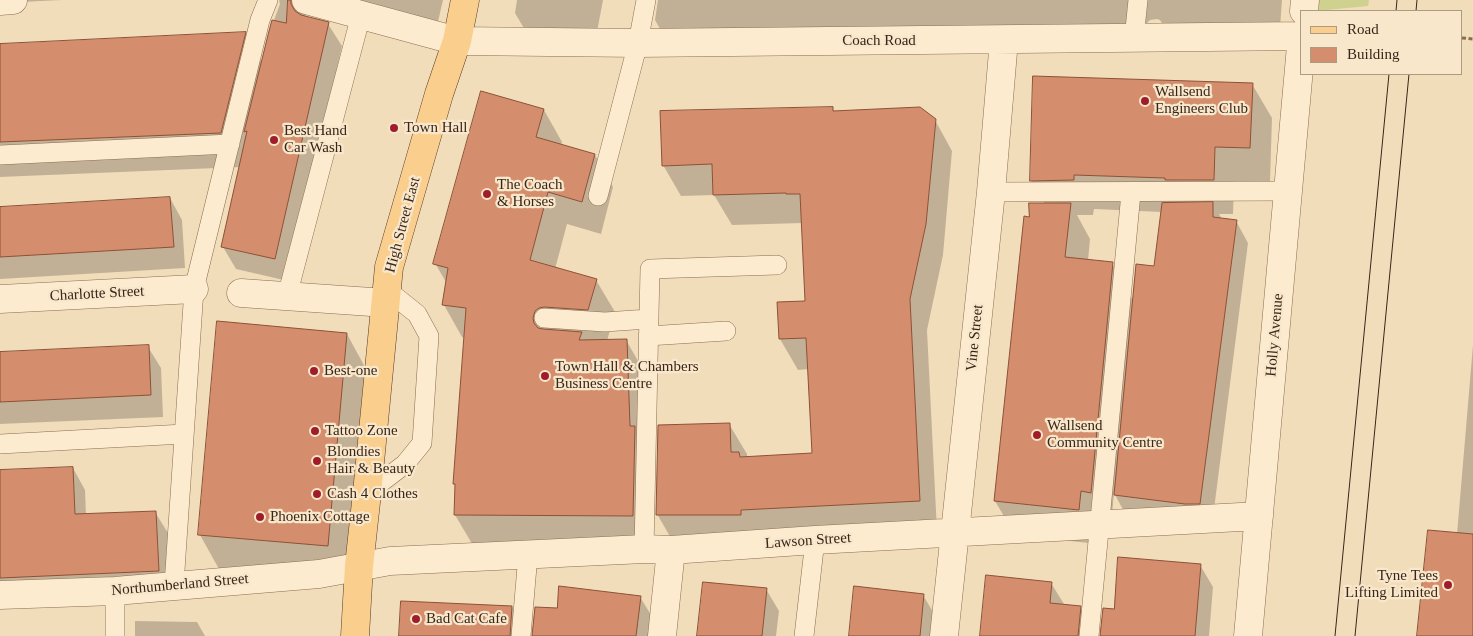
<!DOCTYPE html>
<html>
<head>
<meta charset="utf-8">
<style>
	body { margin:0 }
	#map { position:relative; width:1473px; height:636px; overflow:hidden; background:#f2ddbb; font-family:Georgia,serif }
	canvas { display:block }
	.legend { position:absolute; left:1300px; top:10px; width:162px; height:65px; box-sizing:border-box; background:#f9e7cb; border:1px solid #ac9a84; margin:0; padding:6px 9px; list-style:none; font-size:15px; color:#38261a }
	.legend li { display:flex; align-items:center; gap:10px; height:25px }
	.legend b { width:25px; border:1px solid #ac9a84 }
</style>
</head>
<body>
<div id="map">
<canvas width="1473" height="636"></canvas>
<ul class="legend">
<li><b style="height:6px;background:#facf8d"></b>Road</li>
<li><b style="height:14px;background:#d48e6d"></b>Building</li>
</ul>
</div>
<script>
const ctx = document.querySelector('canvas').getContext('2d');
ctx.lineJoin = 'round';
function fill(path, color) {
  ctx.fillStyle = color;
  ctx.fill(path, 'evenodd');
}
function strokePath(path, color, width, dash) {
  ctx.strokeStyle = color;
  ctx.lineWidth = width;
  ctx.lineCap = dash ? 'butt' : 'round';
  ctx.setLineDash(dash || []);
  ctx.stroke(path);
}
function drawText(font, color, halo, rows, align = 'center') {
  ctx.font = font + ' Georgia,serif';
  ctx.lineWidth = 4.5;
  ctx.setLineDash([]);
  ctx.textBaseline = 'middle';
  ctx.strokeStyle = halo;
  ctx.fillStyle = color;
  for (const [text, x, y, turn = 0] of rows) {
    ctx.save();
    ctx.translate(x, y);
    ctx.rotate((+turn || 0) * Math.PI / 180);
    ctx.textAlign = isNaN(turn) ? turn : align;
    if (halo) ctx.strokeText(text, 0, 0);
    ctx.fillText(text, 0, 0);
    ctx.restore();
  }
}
fill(new Path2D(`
	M 1317,0 L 1369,0 L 1368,6 L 1316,11 Z`), '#cfd18e');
fill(new Path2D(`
	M 0,0 L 62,0 L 0,3 Z
	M 279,0 L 443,0 L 437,26 L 308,11 L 305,16 L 305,17 L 328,24 L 342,46 L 288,281 L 236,269 L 223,247 L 241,167 L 0,177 L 0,45 L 245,33 L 262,63 L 270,31 L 280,4 Z
	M 517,0 L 603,0 L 593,53 L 532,42 L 515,13 Z
	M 658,0 L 1282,0 L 1279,42 L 1168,33 L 1160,20 L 1157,19 L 1150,20 L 1146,24 L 1144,31 L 672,50 L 655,20 Z
	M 1252,84 L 1272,118 L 1270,182 L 1234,181 L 1233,214 L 1219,214 L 1222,219 L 1236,221 L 1248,243 L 1212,525 L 1127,517 L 1114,493 L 1111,526 L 1098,544 L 1015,535 L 995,501 L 1030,218 L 1045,204 L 1031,180 ZM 1094,209 L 1162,212 L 1155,268 L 1133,300 L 1112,263 L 1088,261 L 1090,239 L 1077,215 L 1093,215 Z
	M 832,108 L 835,112 L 935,120 L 952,151 L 943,255 L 927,330 L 937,531 L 675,545 L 657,514 L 729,424 L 747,454 L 747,458 L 813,455 L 809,369 L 798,370 L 780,339 L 778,303 L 806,302 L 803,223 L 732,225 L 714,195 L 681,196 L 663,165 Z
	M 544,110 L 562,142 L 561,146 L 595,155 L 613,187 L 601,234 L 567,224 L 555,269 L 596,280 L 615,312 L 607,341 L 626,340 L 645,373 L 651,549 L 474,547 L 455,515 L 456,487 L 454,484 L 465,338 L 462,337 L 444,305 L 447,284 L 435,263 Z
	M 170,198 L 182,220 L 185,268 L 0,279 L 0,208 Z
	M 347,334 L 366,369 L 348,580 L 219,569 L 200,535 Z
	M 1473,345 L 1473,636 L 1418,636 L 1457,534 Z
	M 148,347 L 161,368 L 163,417 L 0,424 L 0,353 Z
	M 73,468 L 85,490 L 86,515 L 155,512 L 168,533 L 170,592 L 0,599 L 0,472 Z
	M 1200,565 L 1213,587 L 1209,636 L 1100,636 L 1115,611 Z
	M 1051,583 L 1064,604 L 1080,607 L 1092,629 L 1092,636 L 981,636 Z
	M 766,589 L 779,611 L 776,636 L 699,636 Z
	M 923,595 L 936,617 L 934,636 L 850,636 Z
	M 640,597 L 653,618 L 650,636 L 533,636 L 558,609 Z
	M 512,607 L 524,629 L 524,636 L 401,636 Z
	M 135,621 L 197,622 L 205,636 L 135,636 Z`), '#0003');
const building = new Path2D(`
	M 288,0 L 291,0 L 291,4 L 295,11 L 301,15 L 329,22 L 275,259 L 221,247 L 247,131 L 244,132 L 269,31 L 272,20 L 286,23 Z
	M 246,32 L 221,133 L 0,142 L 0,44 Z
	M 1033,76 L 1253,83 L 1250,148 L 1215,147 L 1214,180 L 1165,180 L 1165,178 L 1074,175 L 1074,180 L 1030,181 Z
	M 481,91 L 544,109 L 536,137 L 595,154 L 582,202 L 548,192 L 530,260 L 597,279 L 588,310 L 544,307 L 539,308 L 535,311 L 533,318 L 534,323 L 538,328 L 543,329 L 582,332 L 579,340 L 627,339 L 630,426 L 635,426 L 633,516 L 454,515 L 455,484 L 453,484 L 466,308 L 442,305 L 448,268 L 433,264 Z
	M 833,107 L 833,111 L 920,107 L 936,119 L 926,224 L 910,299 L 920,501 L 741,510 L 741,515 L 656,515 L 658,425 L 730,423 L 731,452 L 739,452 L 740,457 L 812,453 L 806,338 L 779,339 L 777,302 L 805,301 L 800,194 L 786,194 L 786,193 L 713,195 L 712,164 L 662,166 L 660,111 Z
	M 170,197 L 174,247 L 0,257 L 0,207 Z
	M 1213,202 L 1213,217 L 1237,220 L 1200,504 L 1185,504 L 1114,495 L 1136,264 L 1154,266 L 1162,203 Z
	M 1029,203 L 1071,203 L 1065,257 L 1113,262 L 1091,493 L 1081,491 L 1079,510 L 994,501 L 1024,216 L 1029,217 Z
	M 217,321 L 347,333 L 328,546 L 198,535 Z
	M 149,345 L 151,395 L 0,402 L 0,352 Z
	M 73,467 L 75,514 L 156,511 L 159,571 L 0,578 L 0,470 Z
	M 1428,530 L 1473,534 L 1473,636 L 1417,636 Z
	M 1118,557 L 1201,564 L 1195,636 L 1100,636 L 1103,608 L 1114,609 Z
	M 986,575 L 1052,582 L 1050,603 L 1081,606 L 1078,636 L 980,636 Z
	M 703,582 L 767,588 L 762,636 L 697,636 Z
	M 559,586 L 641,596 L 636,636 L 532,636 L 535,607 L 557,608 Z
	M 854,586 L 924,594 L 920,636 L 849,636 Z
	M 401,601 L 512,606 L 510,636 L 399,636 Z`);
fill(building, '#d48e6d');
strokePath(building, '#8c5137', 1);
const lane = new Path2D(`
	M 1134,39 L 1138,0
	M 0,155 L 230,144
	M 991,192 L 1288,191
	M 598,196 L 638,43 L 646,0
	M 287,296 L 361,15
	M 544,318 L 605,322 L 648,319
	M 648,336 L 726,331
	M 0,444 L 184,434
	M 367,493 L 405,464 L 422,443 L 429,336 L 417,314 L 387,290
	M 644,549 L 650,269 L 777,265
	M 174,585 L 194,289 L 260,20 L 268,0
	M 115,636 L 115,591
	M 521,636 L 528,555
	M 804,636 L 815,540
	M 1089,636 L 1131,193`);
const street = new Path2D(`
	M 306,0 L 457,41 L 638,43 L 1302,36
	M 0,1 L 13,0
	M 1304,11 L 1305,0
	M 241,293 L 386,303
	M 0,299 L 194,289
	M 0,595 L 115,591 L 319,574 L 390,561 L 644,549 L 671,550 L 815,540 L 1259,516
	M 662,636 L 671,550
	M 944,636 L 991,192 L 1004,40
	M 1248,636 L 1302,35`);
const primary = new Path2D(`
	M 355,636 L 359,566 L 367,493 L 389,267 L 439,94 L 457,41 L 465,0`);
strokePath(lane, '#8b6c53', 20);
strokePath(street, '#8b6c53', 29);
strokePath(primary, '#573a28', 29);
strokePath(new Path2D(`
	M 1462,38 L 1473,39`), '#8b6c53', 3, [4, 2.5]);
strokePath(lane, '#fcebcf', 19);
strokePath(street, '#fcebcf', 28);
strokePath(primary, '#facf8d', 28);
strokePath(new Path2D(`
	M 1396,11 L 1397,0
	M 1416,11 L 1417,0
	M 1335,636 L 1389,74
	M 1355,636 L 1409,74`), '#38261a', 1);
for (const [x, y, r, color] of [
	[1145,101,5,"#9f1d2a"],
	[394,128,5,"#9f1d2a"],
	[274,140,5,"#9f1d2a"],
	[487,194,5,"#9f1d2a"],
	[314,371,5,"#9f1d2a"],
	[545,376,5,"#9f1d2a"],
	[315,431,5,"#9f1d2a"],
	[1037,435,5,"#9f1d2a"],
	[317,461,5,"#9f1d2a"],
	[317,494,5,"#9f1d2a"],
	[260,517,5,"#9f1d2a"],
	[1448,585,5,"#9f1d2a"],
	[416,619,5,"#9f1d2a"]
]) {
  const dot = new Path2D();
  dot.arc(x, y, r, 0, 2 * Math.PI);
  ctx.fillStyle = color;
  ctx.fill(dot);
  strokePath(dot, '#f9e7cb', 2);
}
drawText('15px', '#38261a', '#f9e7cb', [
	["Coach Road",879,41],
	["High Street East",403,225,-75],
	["Charlotte Street",97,294,-3],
	["Holly Avenue",1275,335,-85],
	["Vine Street",975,338,-84],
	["Lawson Street",808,541,-4],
	["Northumberland Street",180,585,-5]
]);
drawText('15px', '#38261a', '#f9e7cb', [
	["Wallsend",1155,92],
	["Engineers Club",1155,109],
	["Town Hall",404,128],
	["Best Hand",284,131],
	["Car Wash",284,148],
	["The Coach",497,185],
	["& Horses",497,202],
	["Town Hall & Chambers",555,367],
	["Business Centre",555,384],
	["Best-one",324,371],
	["Wallsend",1047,426],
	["Community Centre",1047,443],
	["Tattoo Zone",325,431],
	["Blondies",327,452],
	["Hair & Beauty",327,469],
	["Cash 4 Clothes",327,494],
	["Phoenix Cottage",270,517],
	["Tyne Tees",1438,576,"right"],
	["Lifting Limited",1438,593,"right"],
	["Bad Cat Cafe",426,619]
], 'left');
</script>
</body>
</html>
